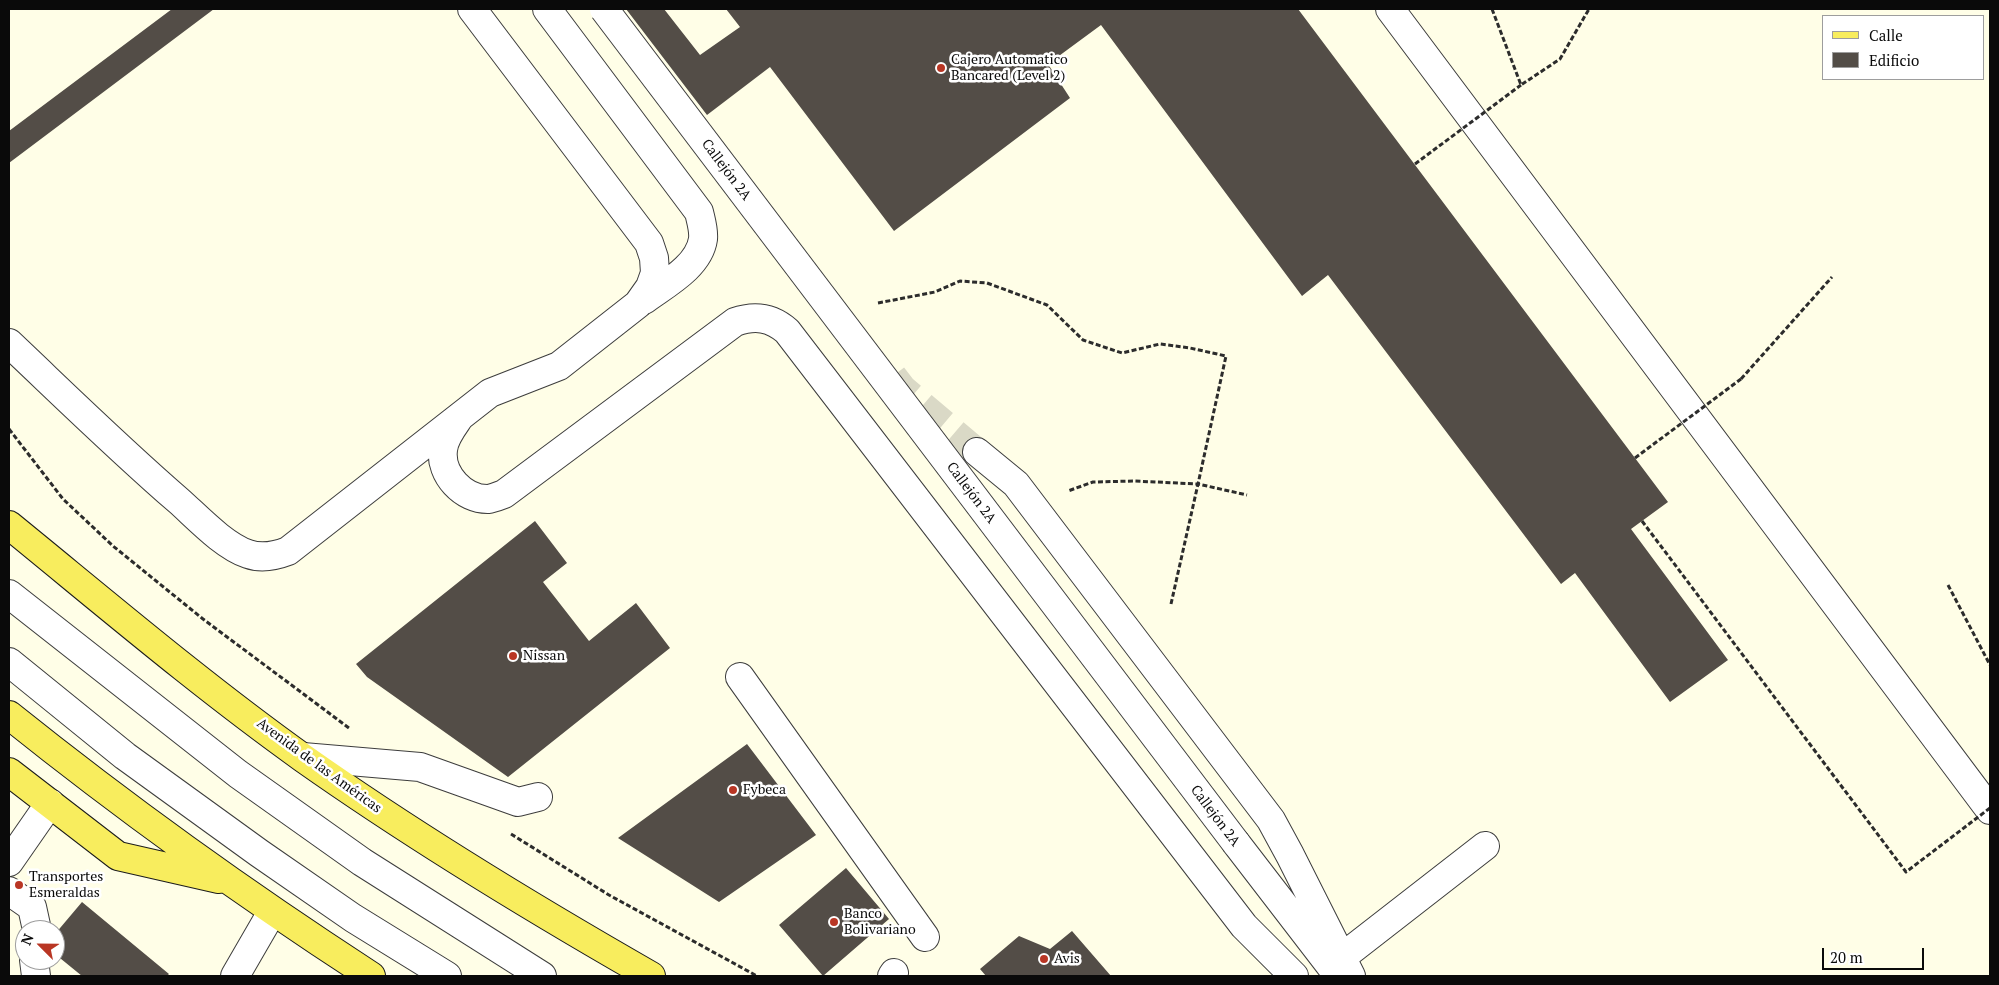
<!DOCTYPE html>
<html>
<head>
<meta charset="utf-8">
<style>
	body { margin:0 }
	#map { position:relative; width:1999px; height:985px; overflow:hidden; background:#fffee7; font-family:"PT Serif",serif }
	canvas { display:block }
	.frame { position:absolute; inset:0; border:10px solid #0a0a0a; pointer-events:none }
	.legend { position:absolute; left:1822px; top:15px; width:162px; height:65px; box-sizing:border-box; background:#fff; border:1px solid #9d9d9d; margin:0; padding:6px 9px; list-style:none; font-size:15px; color:#0a0a0a }
	.legend li { display:flex; align-items:center; gap:10px; height:25px }
	.legend b { width:25px; border:1px solid #9d9d9d }
	.north { position:absolute; left:15px; top:920px; width:50px; height:50px; box-sizing:border-box; background:#fff; border:1px solid #9d9d9d; border-radius:50%; rotate:293deg; font-size:14px; font-weight:700; line-height:20px; text-align:center; color:#0a0a0a }
	.north::after { content:''; display:block; margin:auto; width:18px; height:22px; background:#b93624; clip-path:polygon(50% 0,100% 100%,50% 72%,0 100%) }
	.scale { position:absolute; left:1822px; top:948px; width:102px; height:22px; box-sizing:border-box; border:2px solid #0a0a0a; border-top:0; padding-left:6px; font-size:15px; line-height:18px; white-space:nowrap; color:#0a0a0a; -webkit-text-stroke:4px #fff; paint-order:stroke }
</style>
</head>
<body>
<div id="map">
<canvas width="1999" height="985"></canvas>
<div class="frame"></div>
<ul class="legend">
<li><b style="height:6px;background:#f8ed5e"></b>Calle</li>
<li><b style="height:14px;background:#534d47"></b>Edificio</li>
</ul>
<div class="north">N</div>
<div class="scale">20 m</div>
</div>
<script>
const ctx = document.querySelector('canvas').getContext('2d');
ctx.lineJoin = 'round';
function fill(path, color) {
  ctx.fillStyle = color;
  ctx.fill(path, 'evenodd');
}
function strokePath(path, color, width, dash) {
  ctx.strokeStyle = color;
  ctx.lineWidth = width;
  ctx.lineCap = dash ? 'butt' : 'round';
  ctx.setLineDash(dash || []);
  ctx.stroke(path);
}
function drawText(font, color, halo, rows, align = 'center') {
  ctx.font = font + ' "PT Serif",serif';
  ctx.lineWidth = 5;
  ctx.setLineDash([]);
  ctx.textBaseline = 'middle';
  ctx.strokeStyle = halo;
  ctx.fillStyle = color;
  for (const [text, x, y, turn = 0] of rows) {
    ctx.save();
    ctx.translate(x, y);
    ctx.rotate((+turn || 0) * Math.PI / 180);
    ctx.textAlign = isNaN(turn) ? turn : align;
    if (halo) ctx.strokeText(text, 0, 0);
    ctx.fillText(text, 0, 0);
    ctx.restore();
  }
}
fill(new Path2D(`
	M 172,9 L 214,9 L 9,163 L 9,131 Z
	M 626,9 L 664,9 L 700,55 L 740,27 L 726,9 L 1298,9 L 1668,502 L 1631,529 L 1728,660 L 1670,702 L 1575,573 L 1561,584 L 1328,275 L 1302,296 L 1101,25 L 1048,64 L 1070,98 L 894,231 L 770,67 L 707,115 Z
	M 535,521 L 567,563 L 543,582 L 589,641 L 636,603 L 670,648 L 508,777 L 367,677 L 356,664 Z
	M 747,744 L 816,835 L 719,902 L 618,838 Z
	M 846,868 L 889,919 L 823,976 L 779,925 Z
	M 82,902 L 169,974 L 167,976 L 82,976 L 55,954 L 55,934 Z
	M 1072,931 L 1111,976 L 986,976 L 980,969 L 1019,936 L 1050,949 Z`), '#534d47');
strokePath(new Path2D(`
	M 893,376 L 903,389 L 977,452`), '#dad9c6', 28, [28, 14]);
const minor = new Path2D(`
	M 547,9 L 699,212 C 701,221 704,230 703,239 C 699,267 664,285 644,300
	M 1390,9 L 1990,810
	M 9,343 C 65,396 120,450 179,501 C 198,518 224,546 248,554 C 262,559 275,556 288,551 L 490,393 L 559,366 L 638,304 L 650,287 L 655,273 L 654,258 L 649,243 L 472,9
	M 459,418 C 452,428 444,438 443,450 C 440,474 463,500 489,499 C 493,498 499,496 504,494 L 735,322 C 755,315 771,317 787,331 L 1244,926 L 1294,976
	M 977,452 L 1016,484 L 1271,820 L 1290,855 L 1351,976
	M 9,594 L 238,774 L 362,862 L 542,976
	M 9,662 L 125,756 L 259,853 L 353,918 L 447,976
	M 740,677 L 925,937
	M 303,757 L 420,767 L 518,802 L 538,797
	M 1236,843 L 1336,973
	M 9,862 L 50,803
	M 9,891 L 32,907 L 37,930
	M 1341,958 L 1485,846
	M 34,960 L 36,976
	M 235,976 L 272,912
	M 892,976 L 894,973`);
const major = new Path2D(`
	M 9,525 C 106,604 201,685 303,758 C 415,837 532,908 651,976
	M 9,715 C 125,808 246,895 371,976
	M 9,772 L 118,856 L 219,879`);
strokePath(minor, '#3d3d3d', 30);
strokePath(major, '#1b1b1b', 30);
strokePath(new Path2D(`
	M 1492,9 L 1521,85 L 1560,59 L 1589,9
	M 878,303 L 935,292 L 960,281 L 987,283 L 1047,305 L 1083,340 L 1122,353 L 1160,344 L 1190,348 L 1226,356 L 1198,484 L 1134,481 L 1093,482 L 1068,491
	M 1741,379 L 1832,277
	M 9,429 L 63,499 L 113,546 L 203,619 L 349,728
	M 1948,585 L 1990,665
	M 1171,604 L 1198,484 L 1247,495
	M 511,834 L 609,895 L 757,976`), '#2c2c2c', 3, [5, 2.5]);
strokePath(minor, '#fff', 28);
strokePath(major, '#f8ed5e', 28);
const minorBridge = new Path2D(`
	M 604,9 L 1236,843`);
strokePath(minorBridge, '#3d3d3d', 30, []);
strokePath(new Path2D(`
	M 1415,164 L 1521,85
	M 1635,458 L 1741,379
	M 1642,521 L 1906,872 L 1990,808`), '#2c2c2c', 3, [5, 2.5]);
strokePath(minorBridge, '#fff', 28);
for (const [x, y, r, color] of [
	[941,68,5,"#b93624"],
	[513,656,5,"#b93624"],
	[733,790,5,"#b93624"],
	[19,885,5,"#b93624"],
	[834,922,5,"#b93624"],
	[1044,959,5,"#b93624"]
]) {
  const dot = new Path2D();
  dot.arc(x, y, r, 0, 2 * Math.PI);
  ctx.fillStyle = color;
  ctx.fill(dot);
  strokePath(dot, '#fff', 2);
}
drawText('14px', '#0a0a0a', '#fff', [
	["Cajero Automatico",951,60],
	["Bancared (Level 2)",951,76],
	["Nissan",523,656],
	["Fybeca",743,790],
	["Transportes",29,877],
	["Esmeraldas",29,893],
	["Banco",844,914],
	["Bolivariano",844,930],
	["Avis",1054,959]
], 'left');
drawText('14px', '#0a0a0a', '#fff', [
	["Callejón 2A",726,170,53],
	["Callejón 2A",971,493,53],
	["Avenida de las Américas",319,766,36],
	["Callejón 2A",1215,816,53]
]);
</script>
</body>
</html>
